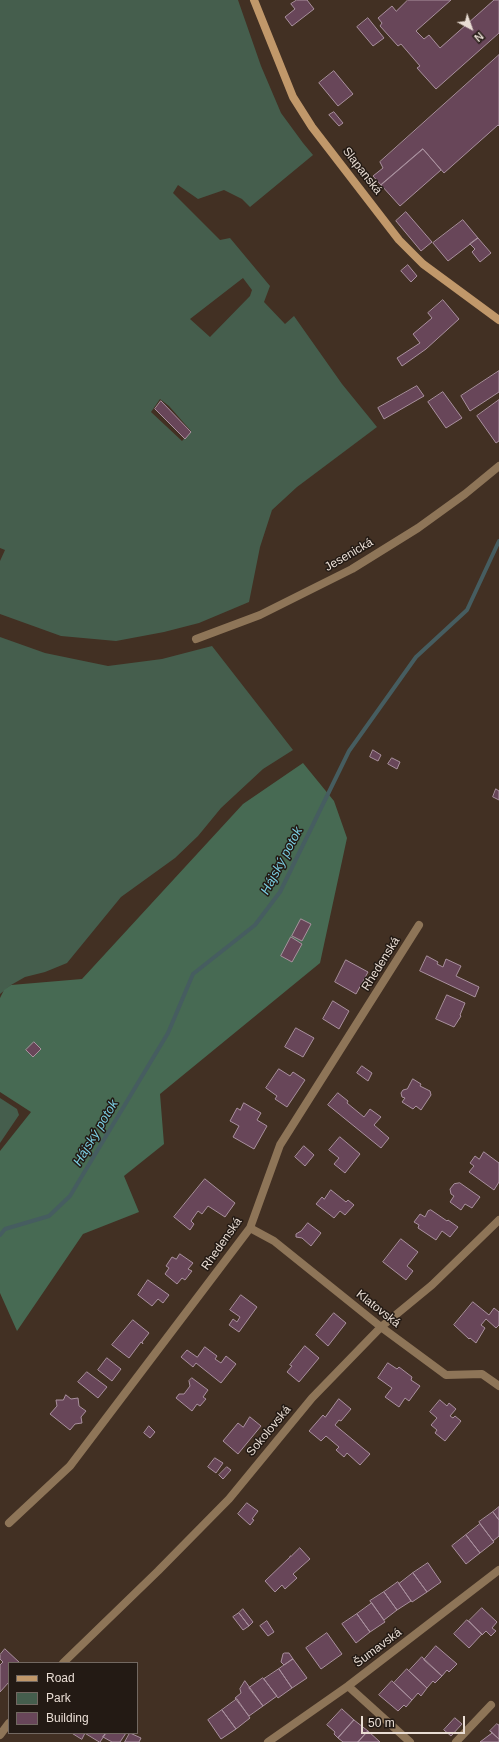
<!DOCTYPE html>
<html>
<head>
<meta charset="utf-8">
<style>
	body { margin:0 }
	#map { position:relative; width:499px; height:1742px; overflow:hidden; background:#423023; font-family:Arial,sans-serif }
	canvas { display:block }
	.legend { position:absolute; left:8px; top:1662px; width:130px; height:72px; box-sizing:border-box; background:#231a14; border:1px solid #726861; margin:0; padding:5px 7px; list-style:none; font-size:12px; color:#e9ddd4 }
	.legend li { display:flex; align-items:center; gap:8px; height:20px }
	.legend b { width:20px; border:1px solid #726861 }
	.north { position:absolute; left:451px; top:8px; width:40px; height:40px; -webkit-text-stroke:3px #231a14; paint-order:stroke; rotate:139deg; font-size:11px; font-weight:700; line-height:16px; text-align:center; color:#e9ddd4 }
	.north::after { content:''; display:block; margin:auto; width:14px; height:18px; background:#e9ddd4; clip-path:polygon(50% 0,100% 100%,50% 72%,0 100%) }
	.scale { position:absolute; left:361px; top:1716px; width:104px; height:18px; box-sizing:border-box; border:2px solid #e9ddd4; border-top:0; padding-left:5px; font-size:12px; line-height:14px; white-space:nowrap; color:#e9ddd4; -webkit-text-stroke:3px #231a14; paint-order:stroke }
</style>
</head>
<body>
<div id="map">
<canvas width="499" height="1742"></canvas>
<ul class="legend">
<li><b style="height:5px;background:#c1986a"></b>Road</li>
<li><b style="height:11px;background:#455e4d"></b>Park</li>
<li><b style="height:11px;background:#684659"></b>Building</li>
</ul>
<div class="north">N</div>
<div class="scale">50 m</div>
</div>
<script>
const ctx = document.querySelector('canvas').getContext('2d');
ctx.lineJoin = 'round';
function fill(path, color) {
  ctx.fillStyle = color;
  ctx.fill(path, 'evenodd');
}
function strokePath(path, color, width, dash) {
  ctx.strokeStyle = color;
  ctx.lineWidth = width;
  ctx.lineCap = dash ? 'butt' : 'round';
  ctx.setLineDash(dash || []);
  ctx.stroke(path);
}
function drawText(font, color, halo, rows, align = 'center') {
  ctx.font = font + ' Arial,sans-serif';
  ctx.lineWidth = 3;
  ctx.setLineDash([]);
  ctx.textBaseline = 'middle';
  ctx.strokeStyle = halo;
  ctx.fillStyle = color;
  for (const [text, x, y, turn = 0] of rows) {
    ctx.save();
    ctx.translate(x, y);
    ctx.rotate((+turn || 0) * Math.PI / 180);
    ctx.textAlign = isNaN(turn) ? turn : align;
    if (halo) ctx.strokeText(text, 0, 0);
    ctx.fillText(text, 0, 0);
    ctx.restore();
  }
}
fill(new Path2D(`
	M 0,0 L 238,0 L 261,66 L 281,113 L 303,143 L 313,155 L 250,207 L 242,199 L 224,190 L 198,199 L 178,185 L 173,193 L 220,240 L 230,238 L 270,286 L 264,302 L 285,324 L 294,316 L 342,384 L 377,427 L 297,487 L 272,510 L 260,547 L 249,602 L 199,623 L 164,632 L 116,641 L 61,636 L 0,614 L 0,561 L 5,550 L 0,548 ZM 243,278 L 252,290 L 250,296 L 210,337 L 190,319 ZM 160,399 L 169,406 L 191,431 L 182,441 L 151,412 Z
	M 0,637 L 45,653 L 108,666 L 162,659 L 212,646 L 293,750 L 263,769 L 221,808 L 198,836 L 175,858 L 121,897 L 67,963 L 45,972 L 25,977 L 11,985 L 0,994 Z
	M 0,1098 L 17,1109 L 19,1115 L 0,1143 Z`), '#455e4d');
fill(new Path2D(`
	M 303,763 L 334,801 L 347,838 L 320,963 L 160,1094 L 164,1144 L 124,1176 L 139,1212 L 83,1234 L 17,1331 L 0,1293 L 0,1151 L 31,1112 L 0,1092 L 0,998 L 4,990 L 11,985 L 82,979 L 243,804 Z`), '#476a53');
strokePath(new Path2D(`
	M 0,1235 L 5,1229 L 49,1216 L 70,1196 L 168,1033 L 193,974 L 255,925 L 280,892 L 349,751 L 416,657 L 467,610 L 499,541`), '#465d60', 4);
const building = new Path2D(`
	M 297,0 L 307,0 L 314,9 L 292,26 L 285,17 L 295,9 L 291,4 Z
	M 408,0 L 451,0 L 416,31 L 424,39 L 429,35 L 440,48 L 494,0 L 499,0 L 499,33 L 436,89 L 417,68 L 420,66 L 401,44 L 398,46 L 380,26 L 382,23 L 378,18 L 392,6 L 396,11 Z
	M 368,18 L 384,38 L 373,46 L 357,27 Z
	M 499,55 L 499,126 L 498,125 L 444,173 L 423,149 L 381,185 L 373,176 L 383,168 L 380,162 Z
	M 334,71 L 353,94 L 338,106 L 319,83 Z
	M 334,112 L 343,123 L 339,126 L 329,115 Z
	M 423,149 L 441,170 L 400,206 L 381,185 Z
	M 406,212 L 432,242 L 421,251 L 396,221 Z
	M 463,220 L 478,238 L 448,261 L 433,243 Z
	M 478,238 L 491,253 L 480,262 L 472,252 L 475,249 L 470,244 Z
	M 408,265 L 417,276 L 411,282 L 401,271 Z
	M 443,300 L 459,319 L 426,349 L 402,366 L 397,358 L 420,343 L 413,334 L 432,318 L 428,313 Z
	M 499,371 L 499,392 L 470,411 L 461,396 Z
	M 417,386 L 424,396 L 384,419 L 378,408 Z
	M 443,392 L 462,418 L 446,428 L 428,402 Z
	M 499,400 L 499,441 L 496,443 L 477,416 Z
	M 161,401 L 191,432 L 185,439 L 155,409 Z
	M 373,750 L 381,755 L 378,761 L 370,757 Z
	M 392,758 L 400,762 L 397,769 L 388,764 Z
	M 496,789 L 499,791 L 499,800 L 493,797 Z
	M 301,919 L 311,924 L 302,941 L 292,936 Z
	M 291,937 L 302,944 L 292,962 L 281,956 Z
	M 427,956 L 438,962 L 437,964 L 443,967 L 446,959 L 461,966 L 456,976 L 479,987 L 475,997 L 420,971 Z
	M 346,960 L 368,972 L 356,994 L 335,982 Z
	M 447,995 L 465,1003 L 460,1015 L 461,1016 L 454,1027 L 436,1019 Z
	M 333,1001 L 349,1011 L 339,1029 L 323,1019 Z
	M 296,1028 L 314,1038 L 303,1057 L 285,1047 Z
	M 34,1042 L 41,1049 L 33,1057 L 26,1050 Z
	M 362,1066 L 372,1073 L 368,1081 L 357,1073 Z
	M 279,1069 L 290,1076 L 293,1072 L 305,1080 L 287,1107 L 275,1099 L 277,1096 L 266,1088 Z
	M 413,1079 L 421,1084 L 420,1086 L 430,1091 L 431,1095 L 421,1110 L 416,1106 L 413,1109 L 402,1102 L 405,1098 L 402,1097 L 401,1093 L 403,1090 L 407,1089 Z
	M 338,1093 L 348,1101 L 347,1103 L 364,1117 L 370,1109 L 381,1117 L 374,1125 L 389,1138 L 381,1148 L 328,1105 Z
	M 244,1103 L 261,1113 L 257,1120 L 267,1126 L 254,1149 L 233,1137 L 239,1126 L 230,1121 L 237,1108 L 240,1110 Z
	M 340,1137 L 360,1154 L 345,1173 L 334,1164 L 339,1158 L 329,1150 Z
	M 304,1146 L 314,1155 L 305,1166 L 295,1157 Z
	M 484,1152 L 499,1163 L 499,1182 L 494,1190 L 469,1172 L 474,1166 L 470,1163 L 475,1156 L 479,1159 Z
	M 205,1179 L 235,1203 L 225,1217 L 208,1206 L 202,1214 L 198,1211 L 191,1221 L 194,1224 L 190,1230 L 174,1217 Z
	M 460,1183 L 480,1197 L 472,1208 L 465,1204 L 461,1210 L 450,1202 L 454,1196 L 451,1194 L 450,1189 L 454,1184 Z
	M 331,1190 L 346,1202 L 348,1200 L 354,1205 L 345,1215 L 340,1211 L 334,1218 L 316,1204 L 322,1197 L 324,1199 Z
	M 431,1210 L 447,1221 L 448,1220 L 458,1227 L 450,1237 L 442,1231 L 436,1240 L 418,1228 L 419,1225 L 414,1222 L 420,1214 L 425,1217 L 428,1211 Z
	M 308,1223 L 321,1233 L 311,1246 L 302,1238 L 296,1237 L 296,1234 L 301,1231 Z
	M 401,1239 L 418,1252 L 407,1266 L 413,1271 L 406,1280 L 383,1262 Z
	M 180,1254 L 193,1263 L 188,1269 L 192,1271 L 185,1280 L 182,1278 L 177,1284 L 165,1274 L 169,1268 L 166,1266 L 172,1257 L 176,1259 Z
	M 148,1280 L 169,1295 L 163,1303 L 158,1299 L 152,1306 L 138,1295 Z
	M 241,1295 L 257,1307 L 239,1332 L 229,1325 L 233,1319 L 237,1322 L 240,1317 L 230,1310 Z
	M 473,1302 L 489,1315 L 494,1308 L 499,1312 L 499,1325 L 496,1328 L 486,1319 L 481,1325 L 485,1328 L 476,1343 L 470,1338 L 469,1339 L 454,1325 Z
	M 334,1313 L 346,1323 L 328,1346 L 316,1335 Z
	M 133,1320 L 149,1333 L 142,1342 L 143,1344 L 141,1342 L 129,1358 L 112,1345 Z
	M 305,1346 L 319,1358 L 299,1382 L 287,1372 L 292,1366 L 290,1365 Z
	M 205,1347 L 217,1356 L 215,1359 L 221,1363 L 226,1356 L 236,1364 L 221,1383 L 196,1363 L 193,1367 L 181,1357 L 187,1350 L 197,1357 Z
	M 107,1358 L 121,1369 L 112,1381 L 98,1370 Z
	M 388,1363 L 397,1369 L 399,1367 L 412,1377 L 411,1380 L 420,1386 L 409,1401 L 405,1398 L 399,1407 L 385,1397 L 392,1388 L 378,1378 Z
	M 87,1372 L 107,1387 L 98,1398 L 78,1382 Z
	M 192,1378 L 208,1390 L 203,1397 L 206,1399 L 200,1406 L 197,1404 L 192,1411 L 176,1398 L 179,1394 L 184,1394 L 190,1386 L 189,1381 Z
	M 66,1395 L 71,1399 L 78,1398 L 79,1406 L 86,1411 L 81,1417 L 82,1423 L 75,1424 L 70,1430 L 50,1414 L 57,1406 L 56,1400 L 63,1400 Z
	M 339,1399 L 351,1409 L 341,1421 L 339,1420 L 335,1425 L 370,1454 L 360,1465 L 347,1453 L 344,1457 L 336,1450 L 339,1447 L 326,1436 L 321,1441 L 309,1431 L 323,1415 L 325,1417 Z
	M 440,1400 L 447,1406 L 449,1403 L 456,1409 L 450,1416 L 453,1418 L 455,1416 L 461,1421 L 445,1441 L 435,1433 L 437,1430 L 431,1425 L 437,1418 L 430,1412 Z
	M 250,1417 L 261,1426 L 238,1454 L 223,1441 L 238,1423 L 243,1427 Z
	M 149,1426 L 155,1432 L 150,1438 L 144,1433 Z
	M 215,1458 L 223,1463 L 216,1473 L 208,1467 Z
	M 227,1467 L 231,1470 L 223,1479 L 219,1475 Z
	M 247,1503 L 258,1511 L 252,1519 L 254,1520 L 250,1525 L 238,1514 Z
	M 499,1507 L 499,1520 L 493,1512 Z
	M 493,1512 L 499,1520 L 499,1536 L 493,1541 L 479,1522 Z
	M 480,1524 L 494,1542 L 480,1553 L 466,1535 Z
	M 466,1535 L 480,1553 L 466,1564 L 452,1546 Z
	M 300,1548 L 310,1559 L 293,1574 L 297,1578 L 285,1589 L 282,1585 L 275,1592 L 265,1581 L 290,1557 L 290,1556 L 291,1556 Z
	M 428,1563 L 441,1582 L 427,1592 L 413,1573 Z
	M 413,1573 L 427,1592 L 412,1602 L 399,1584 Z
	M 398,1582 L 411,1601 L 397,1610 L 384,1592 Z
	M 384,1592 L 397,1610 L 384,1620 L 370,1601 Z
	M 372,1603 L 385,1622 L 370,1632 L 357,1614 Z
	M 482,1608 L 497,1622 L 492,1628 L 496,1631 L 491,1636 L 486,1631 L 482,1635 L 469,1621 Z
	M 243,1609 L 253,1622 L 249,1626 L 239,1613 Z
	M 239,1613 L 249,1626 L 243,1630 L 233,1617 Z
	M 357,1614 L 370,1632 L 356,1643 L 342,1624 Z
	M 467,1620 L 482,1634 L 469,1648 L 454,1634 Z
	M 267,1621 L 274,1632 L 268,1636 L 260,1626 Z
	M 327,1633 L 342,1654 L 321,1669 L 306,1648 Z
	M 436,1646 L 457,1664 L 449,1672 L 447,1670 L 442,1676 L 424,1660 Z
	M 5,1649 L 20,1663 L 9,1663 L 9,1682 L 0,1692 L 0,1665 L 3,1662 L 0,1659 L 0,1655 Z
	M 285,1653 L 289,1653 L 293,1659 L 284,1665 L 281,1662 L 283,1654 Z
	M 422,1657 L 442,1676 L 435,1683 L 433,1681 L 427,1688 L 409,1671 Z
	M 293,1659 L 307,1678 L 292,1688 L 279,1669 Z
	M 279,1669 L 292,1688 L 278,1698 L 264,1679 Z
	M 407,1669 L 427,1688 L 421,1696 L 418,1693 L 412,1700 L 394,1683 Z
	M 263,1678 L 277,1696 L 263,1706 L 249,1688 Z
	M 245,1681 L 263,1706 L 249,1716 L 235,1698 L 241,1693 L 240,1689 Z
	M 392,1681 L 412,1700 L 406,1707 L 404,1705 L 398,1711 L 379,1695 Z
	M 237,1699 L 250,1718 L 236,1729 L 222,1710 Z
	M 342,1709 L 354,1720 L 338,1738 L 334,1734 L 335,1732 L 327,1725 Z
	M 222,1710 L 236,1729 L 221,1739 L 208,1720 Z
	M 455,1718 L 462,1724 L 451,1736 L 444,1730 Z
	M 354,1720 L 368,1731 L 358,1742 L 343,1742 L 338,1738 Z
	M 497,1724 L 499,1725 L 499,1739 L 490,1731 Z
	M 368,1731 L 380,1742 L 358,1742 Z
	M 490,1731 L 499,1739 L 499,1742 L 480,1742 L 492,1733 Z
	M 72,1733 L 85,1733 L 82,1739 Z
	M 85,1733 L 106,1733 L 100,1742 Z
	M 106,1733 L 126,1733 L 120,1742 L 112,1742 L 103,1737 Z
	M 130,1733 L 141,1738 L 139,1742 L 125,1742 Z`);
fill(building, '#684659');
strokePath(building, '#a9909e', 1);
strokePath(new Path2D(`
	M 196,639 L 260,615 L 352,569 L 418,528 L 465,494 L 499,466
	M 250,1228 L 274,1241 L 381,1327 L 446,1375 L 482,1374 L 499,1386
	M 9,1523 L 70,1466 L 250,1228 L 280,1145 L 419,925
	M 63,1663 L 158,1571 L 229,1499 L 312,1398 L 381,1327 L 432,1285 L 499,1220
	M 348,1686 L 410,1742
	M 0,1735 L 9,1723
	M 268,1742 L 348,1686 L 499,1570
	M 456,1742 L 491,1705`), '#8e7558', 8);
strokePath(new Path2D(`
	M 254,0 L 293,97 L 312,127 L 399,240 L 423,264 L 499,320`), '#c1986a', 8);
drawText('12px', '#e9ddd4', '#231a14', [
	["Slapanská",362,171,52],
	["Jesenická",349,555,-30],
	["Rhedenská",381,964,-58],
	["Rhedenská",222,1244,-55],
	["Klatovská",378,1309,38],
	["Sokolovská",269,1431,-50],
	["Šumavská",378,1648,-37]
]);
drawText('italic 13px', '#7bcee2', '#231a14', [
	["Hájský potok",282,861,-62],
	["Hájský potok",96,1133,-59]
]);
</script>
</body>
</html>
